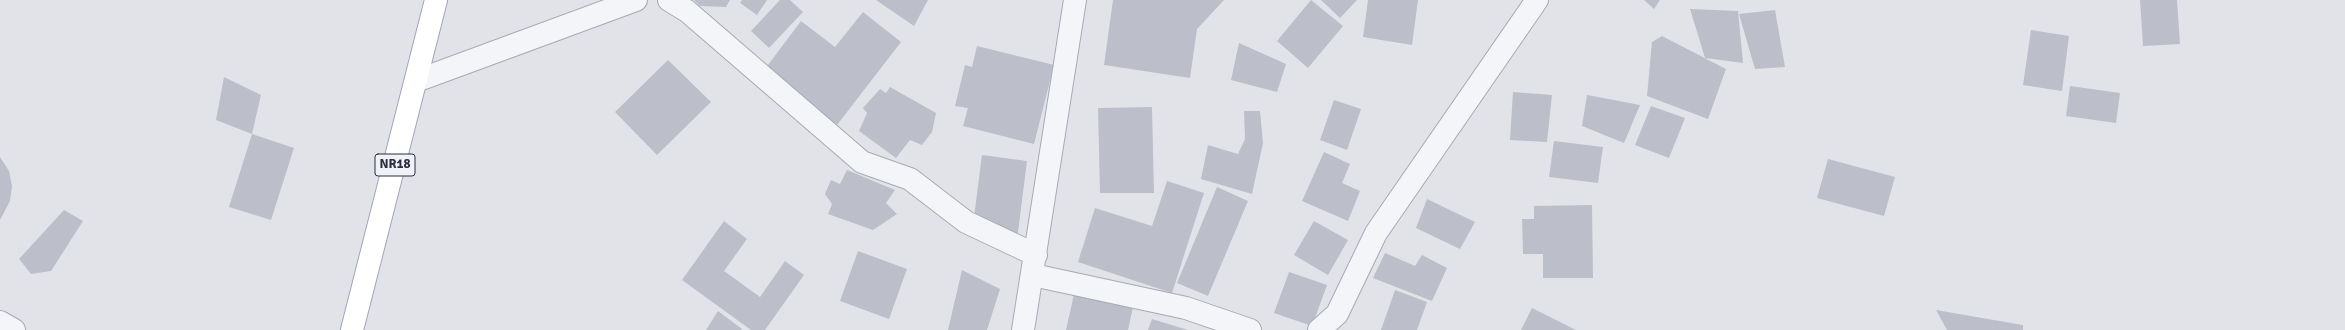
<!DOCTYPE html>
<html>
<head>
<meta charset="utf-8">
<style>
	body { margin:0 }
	canvas { display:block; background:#e2e3e9 }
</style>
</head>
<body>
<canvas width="2345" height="330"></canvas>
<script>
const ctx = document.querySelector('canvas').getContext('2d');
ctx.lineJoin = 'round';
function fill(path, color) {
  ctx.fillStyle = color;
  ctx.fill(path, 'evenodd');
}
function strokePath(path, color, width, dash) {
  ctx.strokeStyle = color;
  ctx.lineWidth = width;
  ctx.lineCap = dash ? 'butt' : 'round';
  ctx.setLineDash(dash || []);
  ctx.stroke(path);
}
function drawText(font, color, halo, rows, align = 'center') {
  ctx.font = font + ' Signika,sans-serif';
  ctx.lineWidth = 3.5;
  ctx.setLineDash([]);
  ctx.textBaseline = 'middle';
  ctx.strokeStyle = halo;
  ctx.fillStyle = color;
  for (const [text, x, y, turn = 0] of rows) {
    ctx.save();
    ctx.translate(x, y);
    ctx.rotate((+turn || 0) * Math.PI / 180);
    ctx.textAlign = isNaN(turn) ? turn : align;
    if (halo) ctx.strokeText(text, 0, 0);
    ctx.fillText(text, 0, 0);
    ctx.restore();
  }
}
fill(new Path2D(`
	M 694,0 L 730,0 L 726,7 L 700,6 Z
	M 742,0 L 767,0 L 757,15 L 740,3 Z
	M 780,0 L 790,0 L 803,12 L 769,48 L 751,31 Z
	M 876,0 L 928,0 L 914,26 Z
	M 1113,0 L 1224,0 L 1197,29 L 1190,78 L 1104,65 Z
	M 1311,0 L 1343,26 L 1308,68 L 1277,41 Z
	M 1321,0 L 1357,0 L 1340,18 Z
	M 1368,0 L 1418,0 L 1412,45 L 1363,37 Z
	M 1644,0 L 1660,0 L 1654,9 Z
	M 2140,0 L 2177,0 L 2180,44 L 2143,46 Z
	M 1690,9 L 1738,11 L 1743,63 L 1705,58 Z
	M 1775,10 L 1785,67 L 1755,69 L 1739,14 Z
	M 863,12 L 901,42 L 837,125 L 765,69 L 801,21 L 835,47 Z
	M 2031,30 L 2069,36 L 2062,91 L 2023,85 Z
	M 1662,36 L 1726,69 L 1708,119 L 1647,96 L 1652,42 Z
	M 1239,43 L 1286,64 L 1277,92 L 1231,80 Z
	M 977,46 L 1054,65 L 1034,144 L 963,126 L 968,108 L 955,106 L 965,65 L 972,67 Z
	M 668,60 L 711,102 L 657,155 L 615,112 Z
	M 224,77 L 261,95 L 252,134 L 216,120 Z
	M 2070,86 L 2120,93 L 2116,123 L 2066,116 Z
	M 890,87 L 936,113 L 932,132 L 922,145 L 910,140 L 896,158 L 859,131 L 867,113 L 863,108 L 880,89 L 886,93 Z
	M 1513,92 L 1552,95 L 1547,142 L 1510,140 Z
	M 1587,95 L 1640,105 L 1624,143 L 1582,126 Z
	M 1334,100 L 1361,109 L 1347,150 L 1320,140 Z
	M 1651,106 L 1685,118 L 1669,158 L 1635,145 Z
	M 1152,107 L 1154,193 L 1100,193 L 1098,108 Z
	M 1244,111 L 1260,111 L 1263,143 L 1252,194 L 1201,179 L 1208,145 L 1238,154 L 1245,139 Z
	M 252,134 L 294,148 L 271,220 L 229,207 Z
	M 1554,141 L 1603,147 L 1598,183 L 1549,177 Z
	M 1324,152 L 1350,164 L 1342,183 L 1360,191 L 1348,221 L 1302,201 Z
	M 982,155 L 1027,161 L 1017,240 L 974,217 Z
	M 0,157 L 9,171 L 12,186 L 10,201 L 0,220 Z
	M 1828,159 L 1895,177 L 1884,216 L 1817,198 Z
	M 847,170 L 895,190 L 886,203 L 897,214 L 873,230 L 828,214 L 832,204 L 825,194 L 831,180 L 840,184 Z
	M 1167,181 L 1204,193 L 1172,293 L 1078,262 L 1095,208 L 1152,226 Z
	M 1217,187 L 1248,201 L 1208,296 L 1177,283 Z
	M 1427,199 L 1475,222 L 1460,249 L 1416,228 Z
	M 1592,205 L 1593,278 L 1543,278 L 1543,254 L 1523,254 L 1522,219 L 1534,219 L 1534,206 Z
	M 64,210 L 83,221 L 51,271 L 31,274 L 19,259 Z
	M 724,221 L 747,239 L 724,271 L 760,297 L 785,261 L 804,275 L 765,330 L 751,330 L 682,280 Z
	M 1314,221 L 1348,240 L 1328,275 L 1294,255 Z
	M 858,251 L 907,269 L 889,319 L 840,301 Z
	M 1385,253 L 1415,266 L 1422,255 L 1447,268 L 1432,301 L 1373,278 Z
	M 962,270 L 1000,289 L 987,330 L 948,330 Z
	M 1289,272 L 1327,285 L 1312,326 L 1274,313 Z
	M 1395,290 L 1427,302 L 1417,330 L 1381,330 Z
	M 1074,294 L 1133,307 L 1128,330 L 1066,330 Z
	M 1532,308 L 1576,330 L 1521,330 Z
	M 1936,310 L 2023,325 L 2023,330 L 1947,330 Z
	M 718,311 L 742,329 L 741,330 L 706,330 Z
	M 1152,319 L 1188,330 L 1148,330 Z`), '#bcbec9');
const street = new Path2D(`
	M 669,0 L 687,11 L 862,162 L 910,179 L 966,222 L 1036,255
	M 416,81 L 636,0
	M 1033,275 L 1186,308 L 1250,330
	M 0,322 L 14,330
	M 1023,330 L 1075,0
	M 1319,330 L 1337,314 L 1376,233 L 1537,0`);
const primary = new Path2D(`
	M 352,330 L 436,0`);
strokePath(street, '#a7a9b3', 24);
strokePath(primary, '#a2a5b5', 24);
strokePath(street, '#f4f5f8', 22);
strokePath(primary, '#fff', 22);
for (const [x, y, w] of [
	[395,165,40]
]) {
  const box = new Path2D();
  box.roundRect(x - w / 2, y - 11, w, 22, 3);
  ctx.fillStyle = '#f1f2f7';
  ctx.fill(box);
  strokePath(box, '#2b2e40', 1);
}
drawText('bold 13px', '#2b2e40', null, [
	["NR18",395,165]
]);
</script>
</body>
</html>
